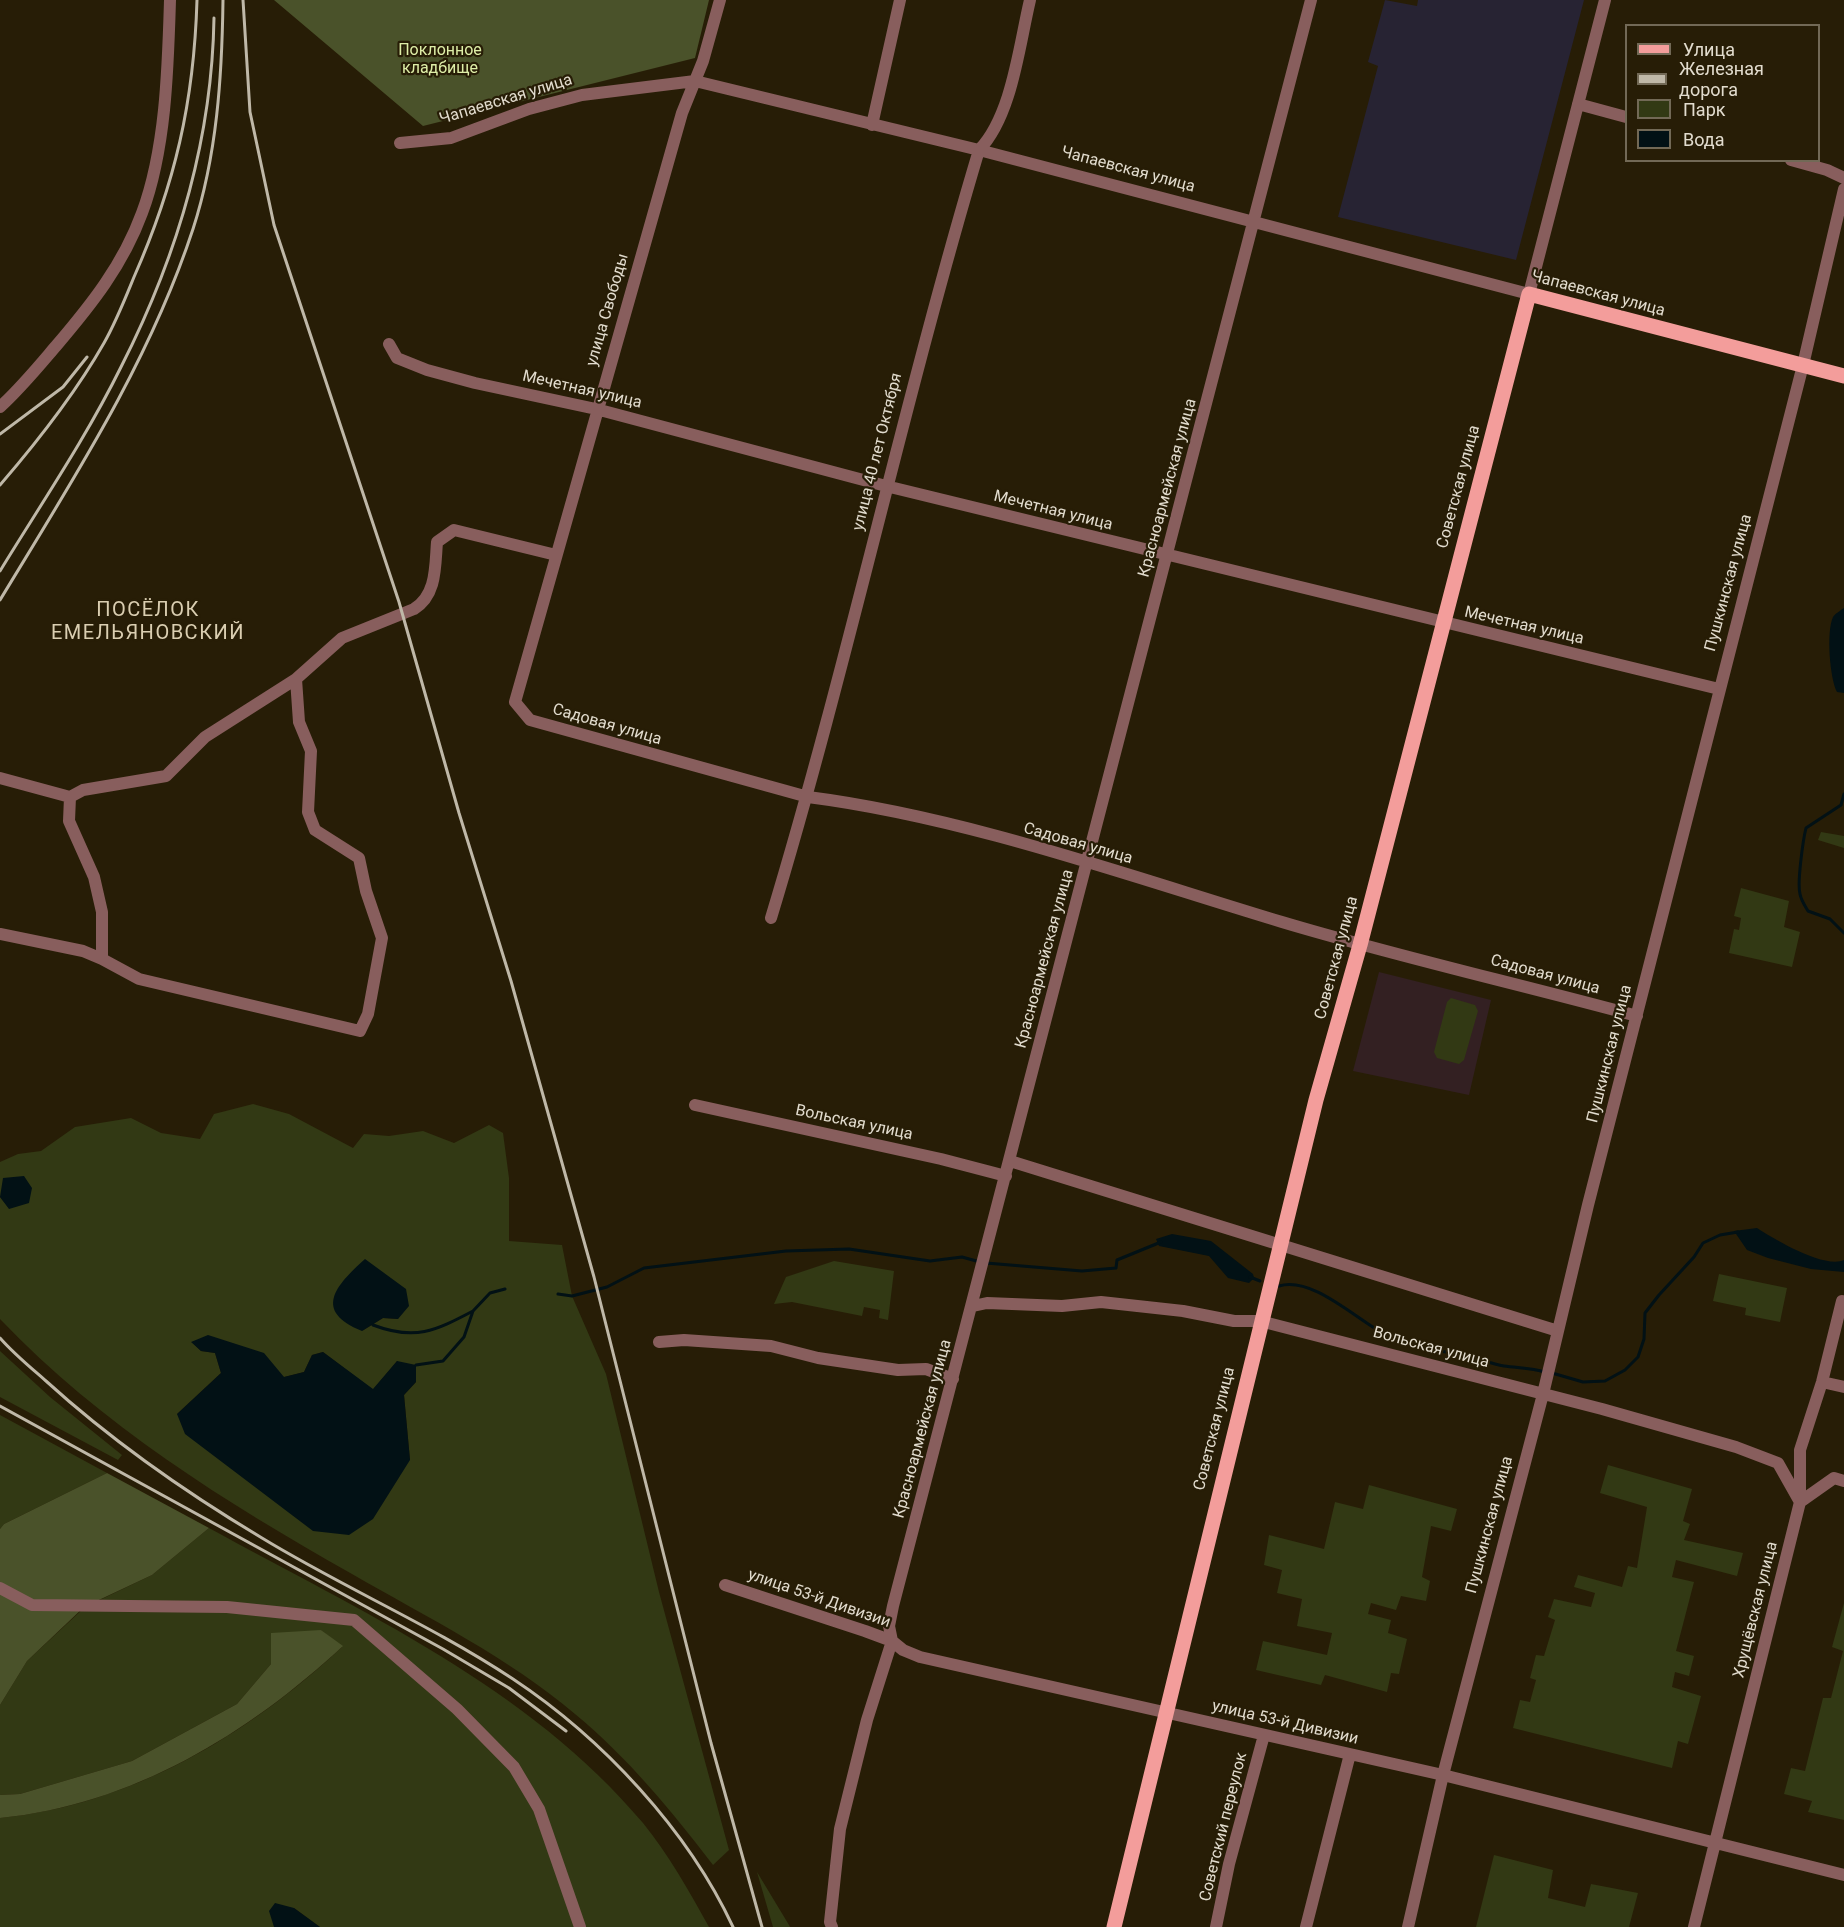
<!DOCTYPE html>
<html>
<head>
<meta charset="utf-8">
<style>
	body { margin:0 }
	#map { position:relative; width:1844px; height:1927px; overflow:hidden; background:#271d06; font-family:Roboto,sans-serif }
	canvas { display:block }
	.legend { position:absolute; left:1625px; top:24px; width:195px; height:138px; box-sizing:border-box; background:#271d06; border:2px solid #726956; margin:0; padding:8px 10px; list-style:none; font-size:18px; color:#e2dcce }
	.legend li { display:flex; align-items:center; gap:12px; height:30px }
	.legend b { width:30px; border:2px solid #726956 }
</style>
</head>
<body>
<div id="map">
<canvas width="1844" height="1927"></canvas>
<ul class="legend">
<li><b style="height:8px;background:#f39d9b"></b>Улица</li>
<li><b style="height:8px;background:#bfb8a8"></b>Железная дорога</li>
<li><b style="height:16px;background:#323914"></b>Парк</li>
<li><b style="height:16px;background:#021115"></b>Вода</li>
</ul>
</div>
<script>
const ctx = document.querySelector('canvas').getContext('2d');
ctx.lineJoin = 'round';
function fill(path, color) {
  ctx.fillStyle = color;
  ctx.fill(path, 'evenodd');
}
function strokePath(path, color, width, dash) {
  ctx.strokeStyle = color;
  ctx.lineWidth = width;
  ctx.lineCap = dash ? 'butt' : 'round';
  ctx.setLineDash(dash || []);
  ctx.stroke(path);
}
function drawText(font, color, halo, rows, align = 'center') {
  ctx.font = font + ' Roboto,sans-serif';
  ctx.lineWidth = 4.5;
  ctx.setLineDash([]);
  ctx.textBaseline = 'middle';
  ctx.strokeStyle = halo;
  ctx.fillStyle = color;
  for (const [text, x, y, turn = 0] of rows) {
    ctx.save();
    ctx.translate(x, y);
    ctx.rotate((+turn || 0) * Math.PI / 180);
    ctx.textAlign = isNaN(turn) ? turn : align;
    if (halo) ctx.strokeText(text, 0, 0);
    ctx.fillText(text, 0, 0);
    ctx.restore();
  }
}
fill(new Path2D(`
	M 1379,972 L 1491,1000 L 1469,1095 L 1353,1071 Z`), '#332022');
fill(new Path2D(`
	M 1385,0 L 1417,6 L 1418,0 L 1584,0 L 1516,260 L 1338,217 L 1378,66 L 1368,62 Z`), '#272333');
fill(new Path2D(`
	M 1821,832 L 1844,836 L 1844,848 L 1818,840 Z
	M 1741,888 L 1789,901 L 1784,927 L 1800,932 L 1792,967 L 1729,953 L 1734,929 L 1739,930 L 1741,918 L 1734,916 Z
	M 1451,998 L 1475,1005 L 1478,1011 L 1464,1060 L 1459,1064 L 1437,1058 L 1434,1052 L 1447,1002 Z
	M 253,1104 L 289,1114 L 353,1148 L 364,1134 L 389,1136 L 423,1131 L 454,1143 L 489,1125 L 503,1133 L 509,1178 L 509,1241 L 562,1245 L 572,1296 L 606,1374 L 659,1592 L 729,1850 L 713,1865 C 671,1810 628,1758 575,1714 C 508,1657 428,1618 352,1574 C 225,1502 101,1425 0,1319 L 0,1197 L 10,1209 L 0,1196 L 0,1162 L 18,1154 L 41,1151 L 75,1127 L 131,1118 L 161,1133 L 200,1139 L 214,1114 ZM 406,1289 L 398,1319 L 383,1318 L 362,1331 ZM 192,1342 L 284,1377 L 304,1372 L 312,1355 L 323,1352 L 373,1390 L 397,1361 L 416,1382 L 404,1395 L 410,1460 L 177,1414 L 221,1373 L 215,1353 L 201,1351 Z
	M 834,1261 L 894,1271 L 888,1320 L 879,1318 L 880,1310 L 864,1307 L 862,1316 L 792,1302 L 774,1304 L 786,1277 Z
	M 1719,1274 L 1787,1288 L 1780,1322 L 1745,1315 L 1746,1308 L 1713,1301 Z
	M 0,1351 L 50,1397 L 122,1455 L 118,1460 L 0,1397 Z
	M 0,1415 L 107,1473 L 4,1524 L 0,1529 Z
	M 1608,1465 L 1692,1489 L 1683,1521 L 1690,1524 L 1684,1540 L 1743,1553 L 1737,1576 L 1676,1560 L 1672,1577 L 1694,1582 L 1676,1651 L 1694,1656 L 1689,1676 L 1675,1672 L 1672,1687 L 1701,1696 L 1688,1744 L 1678,1741 L 1672,1768 L 1513,1728 L 1520,1700 L 1530,1702 L 1536,1680 L 1530,1678 L 1536,1655 L 1544,1656 L 1555,1620 L 1548,1617 L 1554,1599 L 1591,1607 L 1595,1593 L 1574,1587 L 1578,1575 L 1622,1587 L 1628,1566 L 1637,1568 L 1647,1507 L 1600,1493 Z
	M 1369,1485 L 1457,1509 L 1451,1531 L 1431,1526 L 1422,1577 L 1430,1581 L 1426,1601 L 1401,1596 L 1396,1610 L 1371,1603 L 1368,1614 L 1391,1620 L 1388,1633 L 1407,1639 L 1399,1674 L 1391,1673 L 1387,1692 L 1325,1675 L 1321,1685 L 1256,1670 L 1263,1641 L 1327,1655 L 1332,1633 L 1297,1626 L 1302,1599 L 1277,1593 L 1282,1570 L 1264,1565 L 1269,1535 L 1324,1549 L 1335,1502 L 1363,1509 Z
	M 209,1528 C 362,1612 529,1687 643,1823 C 669,1855 689,1891 709,1927 L 320,1927 L 294,1908 L 274,1926 L 276,1927 L 0,1927 L 0,1818 C 131,1805 248,1735 342,1647 L 321,1630 L 271,1664 L 237,1704 L 132,1761 L 20,1794 L 0,1795 L 0,1705 L 27,1661 L 85,1607 L 152,1575 Z
	M 1844,1603 L 1844,1820 L 1808,1812 L 1812,1801 L 1784,1794 L 1791,1768 L 1805,1771 L 1823,1698 L 1831,1698 L 1843,1651 L 1832,1647 Z
	M 1494,1855 L 1553,1870 L 1548,1898 L 1585,1907 L 1591,1884 L 1638,1893 L 1629,1927 L 1476,1927 Z
	M 757,1872 L 789,1925 L 790,1927 L 773,1927 Z`), '#323914');
fill(new Path2D(`
	M 274,0 L 709,0 L 695,58 L 423,126 Z
	M 107,1473 L 209,1528 L 152,1575 L 84,1607 L 27,1661 L 0,1705 L 0,1529 L 4,1524 Z
	M 321,1630 L 343,1646 C 248,1734 132,1805 0,1818 L 0,1795 L 20,1794 L 132,1761 L 237,1704 L 271,1664 L 271,1633 Z`), '#4a522a');
fill(new Path2D(`
	M 1844,608 L 1844,693 L 1837,692 C 1830,679 1826,632 1833,617 C 1835,614 1841,610 1844,608 Z
	M 24,1176 L 32,1188 L 29,1203 L 9,1209 L 0,1197 L 3,1178 Z
	M 1757,1228 C 1774,1239 1824,1269 1844,1260 L 1844,1272 L 1811,1269 L 1768,1258 L 1747,1250 L 1734,1231 Z
	M 1172,1234 L 1211,1241 L 1253,1274 L 1254,1278 L 1249,1283 L 1228,1278 L 1209,1256 L 1159,1246 L 1156,1239 Z
	M 365,1259 L 406,1289 L 409,1306 L 398,1319 L 383,1318 L 362,1331 C 313,1311 335,1286 365,1259 Z
	M 208,1335 L 264,1353 L 284,1377 L 304,1372 L 312,1355 L 323,1352 L 373,1389 L 397,1361 L 416,1365 L 416,1382 L 404,1395 L 410,1460 L 373,1519 L 349,1535 L 313,1531 L 185,1434 L 177,1414 L 221,1373 L 215,1353 L 201,1351 L 191,1342 Z
	M 275,1903 L 294,1908 L 320,1927 L 274,1927 L 269,1911 Z`), '#021115');
strokePath(new Path2D(`
	M 1844,794 L 1841,805 L 1806,828 C 1803,840 1797,883 1800,894 C 1801,900 1805,906 1808,911 L 1830,919 L 1844,933
	M 986,1263 L 1082,1271 L 1116,1268 L 1117,1260 L 1161,1242
	M 1250,1277 L 1260,1281
	M 1279,1286 C 1311,1276 1354,1317 1381,1332 C 1408,1347 1434,1350 1464,1355 C 1478,1358 1491,1364 1504,1366 C 1518,1368 1532,1368 1545,1372
	M 558,1294 L 572,1296 L 607,1287 L 644,1268 L 786,1251 L 849,1249 L 930,1261 L 962,1257 L 980,1262
	M 373,1325 C 415,1341 435,1331 473,1311
	M 416,1365 L 443,1361 L 464,1337 L 473,1311 L 490,1293 L 505,1289
	M 1552,1373 L 1583,1382 L 1605,1381 L 1625,1370 L 1638,1357 L 1644,1339 L 1645,1313 L 1659,1295 L 1694,1257 L 1703,1243 L 1720,1235 L 1738,1232`), '#021115', 3);
strokePath(new Path2D(`
	M 720,0 L 703,61 L 682,113 L 515,702 L 530,720 L 808,797 C 965,817 1129,876 1282,922 C 1399,957 1519,984 1637,1016
	M 1578,104 L 1626,117
	M 872,125 L 900,0
	M 400,143 L 451,138 L 529,109 L 582,95 L 695,81 L 979,150 L 1529,294 L 1605,0
	M 1791,160 L 1827,170 L 1844,178
	M 389,344 L 397,358 L 427,370 L 475,383 L 596,409 L 886,486 L 1719,689
	M 0,407 C 20,389 38,367 56,346 C 91,305 123,265 142,213 C 166,149 168,67 170,0
	M 0,778 L 70,797 L 83,790 L 166,776 L 205,737 L 296,679 L 342,638 L 414,609 C 437,595 435,566 437,542 L 454,530 L 556,555
	M 70,797 L 69,821 L 94,877 L 102,912 L 102,959 L 139,979 L 360,1031 L 368,1014 L 382,938 L 366,891 L 359,858 L 315,830 L 308,812 L 311,751 L 299,722 L 296,679
	M 771,918 C 848,664 903,404 979,150 C 1012,116 1019,46 1030,0
	M 0,934 L 83,951 L 102,959
	M 695,1105 L 941,1159 L 1006,1176
	M 1010,1161 L 1558,1331
	M 973,1306 L 987,1303 L 1062,1306 L 1101,1302 L 1183,1311 L 1234,1321 L 1260,1321 L 1602,1409 L 1736,1447 L 1778,1463 L 1800,1502 L 1834,1478 L 1844,1481
	M 659,1342 L 684,1340 L 771,1346 L 818,1358 L 898,1370 L 926,1369 L 953,1379
	M 1822,1382 L 1844,1387
	M 725,1585 L 865,1631 L 892,1641 L 903,1650 L 920,1657 L 1443,1775 L 1844,1875
	M 0,1588 L 32,1605 L 227,1607 L 354,1620 L 457,1709 L 514,1767 L 539,1809 L 580,1927
	M 832,1927 L 830,1922 L 840,1829 L 867,1720 L 892,1641 L 889,1626 L 893,1606 L 1311,0
	M 1216,1927 L 1229,1864 L 1264,1735
	M 1306,1927 L 1350,1754
	M 1408,1927 L 1443,1775 L 1543,1394 L 1588,1205 L 1803,365 L 1844,189
	M 1694,1927 L 1800,1502 L 1800,1450 L 1822,1382 L 1842,1301`), '#885e5d', 12);
strokePath(new Path2D(`
	M 1114,1927 L 1316,1100 L 1360,945 L 1529,294 L 1844,376`), '#f39d9b', 15);
strokePath(new Path2D(`
	M 243,0 L 250,112 L 274,225 L 399,602 L 459,813 L 511,981 L 594,1277 L 711,1743 L 762,1927
	M 0,434 L 63,387 L 87,357
	M 0,485 C 38,441 75,394 104,343 C 116,322 125,299 134,277 C 175,184 194,102 197,0
	M 0,571 C 41,504 86,438 121,367 C 176,259 212,140 214,18
	M 0,600 C 72,481 149,363 193,229 C 217,155 222,77 223,0
	M 0,1338 C 14,1354 30,1367 46,1381 C 112,1441 185,1492 262,1538 C 344,1588 433,1626 513,1679 C 602,1738 688,1830 733,1927
	M 0,1406 L 443,1649 L 509,1688 L 566,1731`), '#bfb8a8', 3);
drawText('16px', '#deeea7', '#271d06', [
	["Поклонное",440,51],
	["кладбище",440,69]
]);
drawText('16px', '#e2dcce', '#271d06', [
	["Чапаевская улица",506,100,-17],
	["Чапаевская улица",1128,170,15],
	["Чапаевская улица",1598,294,15],
	["улица Свободы",608,310,-74],
	["Мечетная улица",582,390,13],
	["улица 40 лет Октября",878,452,-76],
	["Советская улица",1459,487,-75],
	["Красноармейская улица",1168,488,-75],
	["Мечетная улица",1053,511,14],
	["Пушкинская улица",1729,583,-75],
	["Мечетная улица",1524,626,13],
	["Садовая улица",607,725,16],
	["Садовая улица",1078,844,16],
	["Советская улица",1337,958,-75],
	["Красноармейская улица",1045,959,-75],
	["Садовая улица",1545,975,15],
	["Пушкинская улица",1610,1054,-76],
	["Вольская улица",854,1123,12],
	["Вольская улица",1431,1348,15],
	["Красноармейская улица",923,1429,-75],
	["Советская улица",1215,1429,-76],
	["Пушкинская улица",1490,1525,-75],
	["улица 53-й Дивизии",819,1599,19],
	["Хрущёвская улица",1756,1610,-76],
	["улица 53-й Дивизии",1285,1723,13],
	["Советский переулок",1224,1827,-76]
]);
ctx.letterSpacing = '1.5px';
drawText('20px', '#daceb1', '#271d06', [
	["ПОСЁЛОК",148,611],
	["ЕМЕЛЬЯНОВСКИЙ",148,634]
]);
ctx.letterSpacing = '0px';
</script>
</body>
</html>
